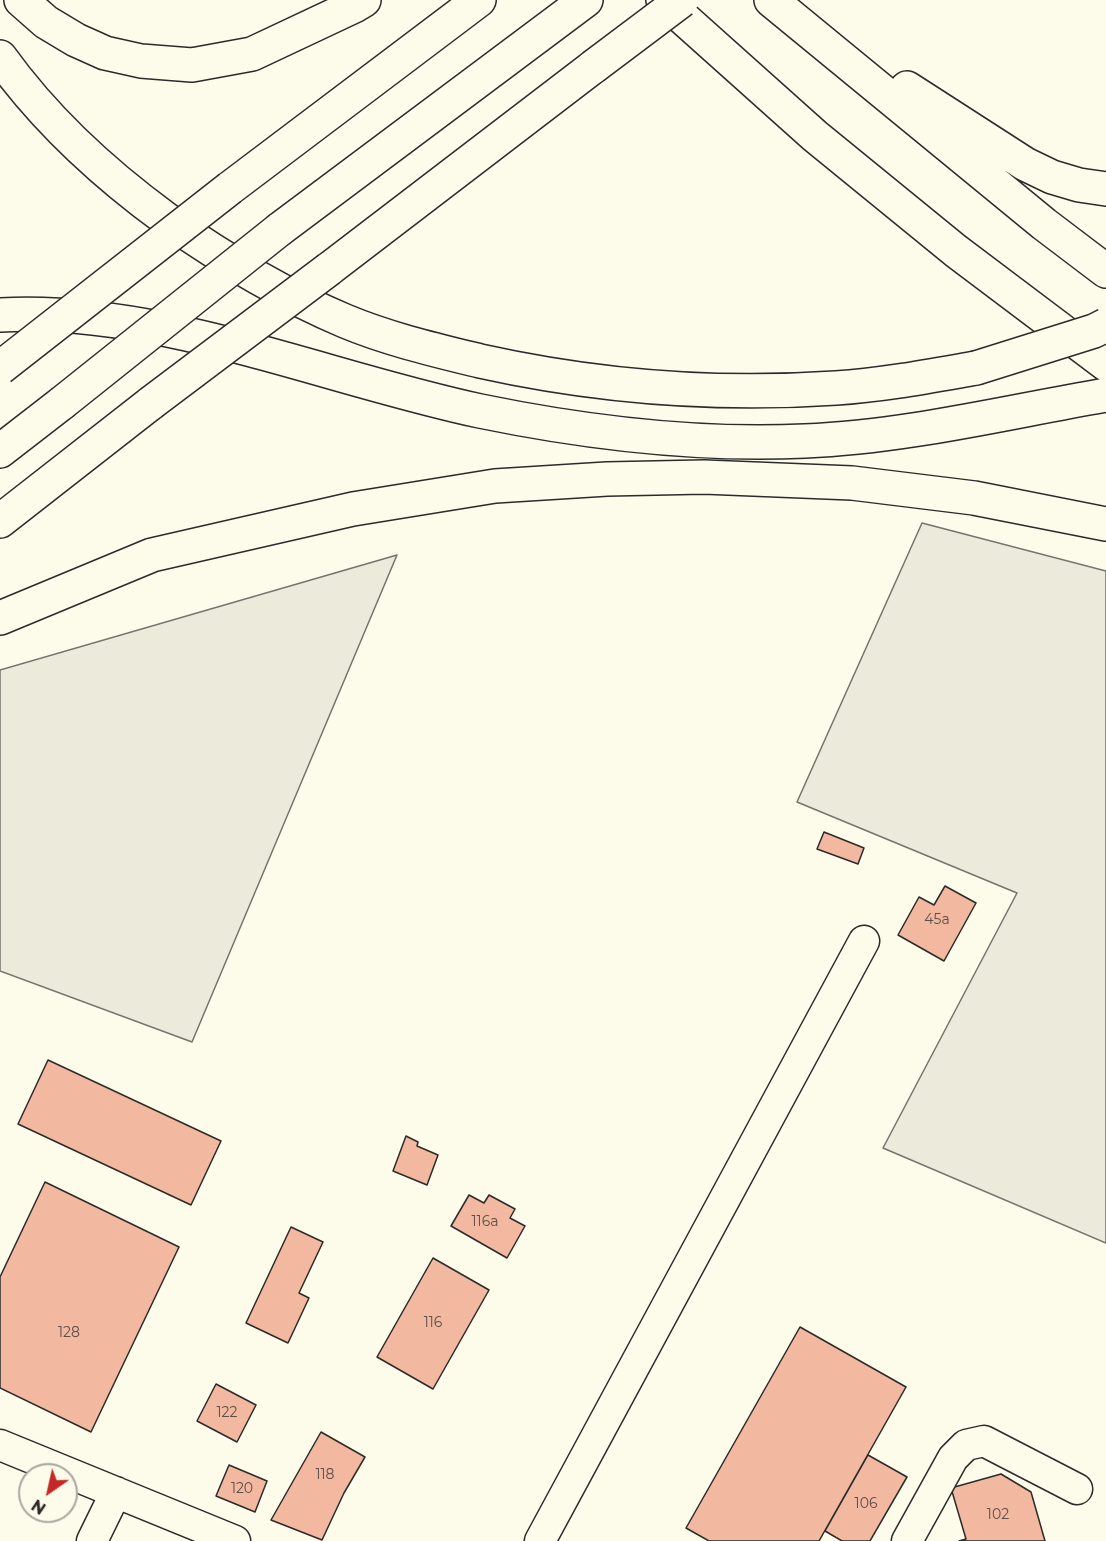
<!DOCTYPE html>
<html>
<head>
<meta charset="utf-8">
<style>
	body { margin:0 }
	#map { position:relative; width:1106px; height:1541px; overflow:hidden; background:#fdfbea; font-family:Montserrat,sans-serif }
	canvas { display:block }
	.north { position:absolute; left:18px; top:1463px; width:60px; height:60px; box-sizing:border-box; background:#fdfbea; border:2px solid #a9a89e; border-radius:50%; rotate:214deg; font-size:16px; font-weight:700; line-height:24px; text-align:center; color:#2b2b2b }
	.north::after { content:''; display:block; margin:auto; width:21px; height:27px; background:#c62828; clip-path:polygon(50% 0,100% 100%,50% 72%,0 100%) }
</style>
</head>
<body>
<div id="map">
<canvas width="1106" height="1541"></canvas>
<div class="north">N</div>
</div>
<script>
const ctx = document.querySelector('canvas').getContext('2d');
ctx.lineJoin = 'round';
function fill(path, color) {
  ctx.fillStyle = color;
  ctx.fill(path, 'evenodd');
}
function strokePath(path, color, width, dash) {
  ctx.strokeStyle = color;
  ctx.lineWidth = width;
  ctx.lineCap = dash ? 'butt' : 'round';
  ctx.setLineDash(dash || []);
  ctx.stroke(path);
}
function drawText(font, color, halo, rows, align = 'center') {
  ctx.font = font + ' Montserrat,sans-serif';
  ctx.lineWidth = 4.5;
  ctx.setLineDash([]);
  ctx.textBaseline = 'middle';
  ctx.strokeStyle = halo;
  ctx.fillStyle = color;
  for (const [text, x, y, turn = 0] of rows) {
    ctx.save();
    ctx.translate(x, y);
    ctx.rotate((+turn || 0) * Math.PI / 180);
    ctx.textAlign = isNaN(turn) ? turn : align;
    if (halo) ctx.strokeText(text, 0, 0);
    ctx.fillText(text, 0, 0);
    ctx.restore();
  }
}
const green = new Path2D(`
	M 922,523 L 1106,571 L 1106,1243 L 883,1148 L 1017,893 L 797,802 Z
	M 397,555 L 192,1042 L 0,971 L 0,670 Z`);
fill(green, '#ecebdb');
strokePath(green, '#74746e', 1.5);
const building = new Path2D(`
	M 824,832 L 864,848 L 858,864 L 817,849 Z
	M 945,886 L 976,903 L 944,961 L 898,935 L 919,897 L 934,905 Z
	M 48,1060 L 221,1141 L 191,1205 L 18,1124 Z
	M 406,1136 L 418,1142 L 417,1146 L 438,1155 L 427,1185 L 393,1171 Z
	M 45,1182 L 179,1247 L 91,1432 L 0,1388 L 0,1277 Z
	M 469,1195 L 484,1203 L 489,1195 L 515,1209 L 510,1218 L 525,1226 L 507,1258 L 451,1226 Z
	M 291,1227 L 323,1242 L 299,1293 L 309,1298 L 288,1343 L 246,1323 Z
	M 433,1258 L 489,1290 L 433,1389 L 377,1357 Z
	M 800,1327 L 906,1387 L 819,1541 L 709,1541 L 686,1528 Z
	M 216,1384 L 256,1405 L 237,1442 L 197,1421 Z
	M 321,1432 L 365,1457 L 344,1493 L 322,1540 L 271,1520 Z
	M 868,1455 L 907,1477 L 870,1541 L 842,1541 L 825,1531 Z
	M 229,1465 L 267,1481 L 255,1512 L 216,1496 Z
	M 1001,1474 L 1031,1492 L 1045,1541 L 959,1541 L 966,1539 L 951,1488 Z`);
fill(building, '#f2b8a0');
strokePath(building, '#2b2b2b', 1.5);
const minor = new Path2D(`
	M 0,1445 L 235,1541
	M 92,1541 L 116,1492
	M 540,1541 L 864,941
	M 907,1541 L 953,1458 L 966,1445 L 984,1441 L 1077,1489`);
const highway = new Path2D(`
	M 21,0 L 46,22 L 76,40 L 105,53 L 141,61 L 192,65 L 252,54 L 354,6 L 364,0
	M 663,0 L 815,136 L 956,251 L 1106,364
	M 771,0 L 1044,224 L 1106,271
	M 0,57 C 46,121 103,173 166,219 C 223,259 281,294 345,321 C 388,339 435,350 480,361 C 597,387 717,396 836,388 C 883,385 930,376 976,368
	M 907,88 L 1025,164 L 1052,177 L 1079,185 L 1106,189
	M 230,188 L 479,0
	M 280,229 L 586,0
	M 329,269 L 593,67
	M 0,315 C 159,306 325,378 480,411 C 587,433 696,446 805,441 C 906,437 1007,412 1106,395
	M 0,451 L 62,403
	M 0,521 L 151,403
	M 0,618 L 152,555 L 353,509 L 495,486 L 607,479 L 704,477 L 852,483 L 974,498 L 1106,524`);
strokePath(minor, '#2b2b2b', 33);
strokePath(highway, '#2b2b2b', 36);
strokePath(minor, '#fdfbea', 30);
strokePath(highway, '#fdfbea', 33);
const highwayBridge = new Path2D(`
	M 593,67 L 682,0
	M 0,368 L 230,188
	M 976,368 L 1094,331 L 1106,325
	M 62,403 L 280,229
	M 151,403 L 329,269`);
strokePath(highwayBridge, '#2b2b2b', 36, []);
strokePath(highwayBridge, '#fdfbea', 33);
drawText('14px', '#5d4e48', null, [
	["45a",937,920],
	["116a",485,1222],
	["116",433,1323],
	["128",69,1333],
	["122",227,1413],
	["118",325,1475],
	["120",242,1489],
	["106",866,1504],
	["102",998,1515]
]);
</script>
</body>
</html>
